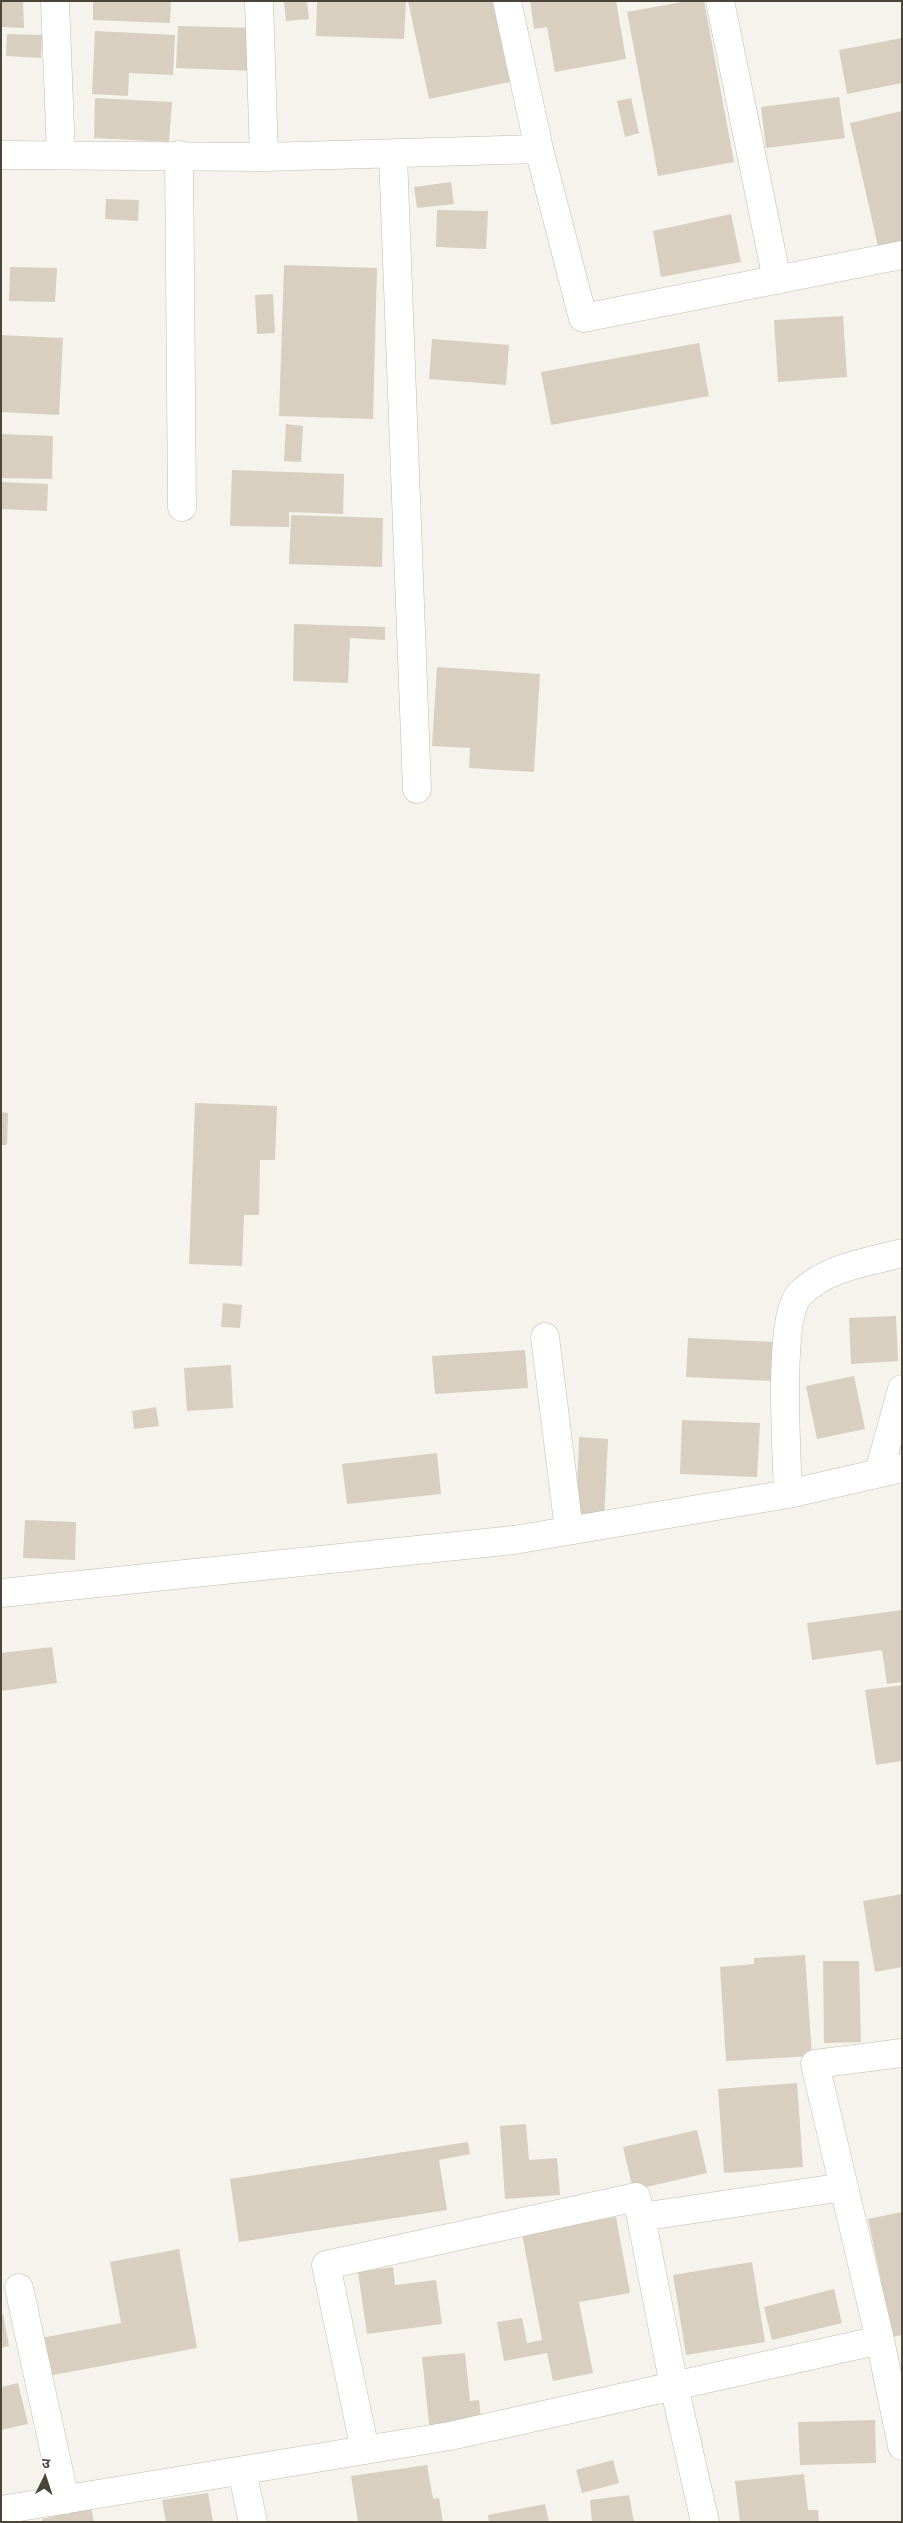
<!DOCTYPE html>
<html>
<head>
<meta charset="utf-8">
<style>
	body { margin:0 }
	#map { position:relative; width:903px; height:2523px; overflow:hidden; background:#f6f3ec; font-family:"Exo 2","Noto Sans Devanagari",sans-serif }
	canvas { display:block }
	.frame { position:absolute; inset:0; border:2px solid #4b4439; pointer-events:none }
	.north { position:absolute; left:20px; top:2453px; width:50px; height:50px; -webkit-text-stroke:4px #fff; paint-order:stroke; rotate:4deg; font-size:14px; font-weight:700; line-height:20px; text-align:center; color:#4b4439 }
	.north::after { content:''; display:block; margin:auto; width:18px; height:22px; background:#4b4439; clip-path:polygon(50% 0,100% 100%,50% 72%,0 100%) }
</style>
</head>
<body>
<div id="map">
<canvas width="903" height="2523"></canvas>
<div class="frame"></div>
<div class="north">उ</div>
</div>
<script>
const ctx = document.querySelector('canvas').getContext('2d');
ctx.lineJoin = 'round';
function fill(path, color) {
  ctx.fillStyle = color;
  ctx.fill(path, 'evenodd');
}
function strokePath(path, color, width, dash) {
  ctx.strokeStyle = color;
  ctx.lineWidth = width;
  ctx.lineCap = dash ? 'butt' : 'round';
  ctx.setLineDash(dash || []);
  ctx.stroke(path);
}
fill(new Path2D(`
	M 1,1 L 23,1 L 24,28 L 1,27 Z
	M 93,1 L 171,1 L 170,23 L 93,20 Z
	M 284,1 L 307,1 L 309,19 L 286,21 Z
	M 317,1 L 406,1 L 404,39 L 316,36 Z
	M 408,1 L 493,1 L 510,82 L 429,99 Z
	M 530,1 L 616,1 L 626,59 L 555,72 L 547,27 L 534,29 Z
	M 687,1 L 704,1 L 734,162 L 658,176 L 627,12 Z
	M 178,26 L 257,28 L 255,71 L 176,68 Z
	M 95,31 L 175,35 L 173,75 L 129,73 L 128,96 L 92,94 Z
	M 7,34 L 42,35 L 41,58 L 6,56 Z
	M 902,38 L 902,83 L 847,94 L 839,50 Z
	M 839,97 L 845,138 L 766,148 L 761,107 Z
	M 95,98 L 172,102 L 169,142 L 94,138 Z
	M 631,98 L 639,133 L 625,137 L 617,101 Z
	M 902,111 L 902,250 L 880,255 L 850,123 Z
	M 451,182 L 454,204 L 417,208 L 414,187 Z
	M 106,199 L 139,200 L 138,221 L 105,219 Z
	M 437,210 L 488,211 L 486,249 L 436,247 Z
	M 731,214 L 741,262 L 661,277 L 653,231 Z
	M 284,265 L 377,268 L 373,419 L 279,416 Z
	M 10,267 L 57,268 L 55,302 L 9,301 Z
	M 273,294 L 275,333 L 257,334 L 255,295 Z
	M 843,316 L 847,377 L 778,382 L 774,320 Z
	M 1,335 L 63,338 L 59,415 L 1,412 Z
	M 432,339 L 509,345 L 506,385 L 429,379 Z
	M 699,343 L 709,396 L 551,425 L 541,372 Z
	M 286,424 L 303,426 L 301,462 L 284,461 Z
	M 1,434 L 53,436 L 52,479 L 1,478 Z
	M 232,470 L 344,474 L 343,514 L 289,512 L 289,527 L 230,526 Z
	M 1,482 L 48,484 L 47,511 L 1,509 Z
	M 291,515 L 383,518 L 382,567 L 289,564 Z
	M 294,624 L 385,627 L 385,640 L 350,638 L 348,683 L 293,681 Z
	M 437,667 L 540,674 L 534,772 L 469,768 L 470,748 L 432,746 Z
	M 195,1103 L 277,1106 L 275,1160 L 260,1160 L 259,1215 L 244,1215 L 242,1266 L 189,1264 Z
	M 1,1112 L 8,1113 L 7,1145 L 1,1145 Z
	M 223,1303 L 242,1305 L 240,1328 L 221,1327 Z
	M 896,1316 L 898,1361 L 851,1364 L 849,1318 Z
	M 688,1338 L 775,1342 L 773,1381 L 686,1377 Z
	M 525,1350 L 528,1388 L 435,1394 L 432,1356 Z
	M 231,1365 L 233,1408 L 187,1411 L 184,1368 Z
	M 854,1376 L 865,1429 L 817,1439 L 806,1386 Z
	M 156,1407 L 159,1426 L 134,1429 L 132,1411 Z
	M 682,1420 L 760,1423 L 757,1477 L 680,1474 Z
	M 579,1437 L 608,1439 L 604,1521 L 576,1520 Z
	M 437,1453 L 441,1494 L 347,1504 L 342,1464 Z
	M 25,1520 L 76,1522 L 75,1560 L 23,1558 Z
	M 902,1610 L 902,1682 L 887,1684 L 882,1650 L 812,1660 L 807,1623 Z
	M 52,1647 L 57,1683 L 1,1691 L 1,1653 Z
	M 902,1685 L 902,1761 L 876,1765 L 865,1690 Z
	M 902,1894 L 902,1967 L 875,1972 L 863,1901 Z
	M 805,1955 L 812,2056 L 726,2061 L 720,1967 L 754,1964 L 754,1958 Z
	M 823,1961 L 859,1961 L 861,2042 L 824,2043 Z
	M 797,2083 L 803,2167 L 724,2173 L 718,2089 Z
	M 526,2124 L 529,2160 L 557,2158 L 560,2195 L 505,2199 L 500,2126 Z
	M 697,2130 L 707,2173 L 633,2190 L 623,2147 Z
	M 468,2142 L 470,2154 L 439,2160 L 447,2210 L 239,2242 L 230,2179 Z
	M 902,2212 L 902,2335 L 893,2337 L 868,2219 Z
	M 616,2217 L 630,2293 L 579,2302 L 593,2373 L 553,2381 L 547,2353 L 504,2361 L 497,2322 L 522,2318 L 527,2343 L 542,2340 L 522,2234 Z
	M 179,2249 L 197,2348 L 48,2376 L 41,2338 L 121,2323 L 110,2262 Z
	M 752,2262 L 765,2342 L 686,2355 L 673,2275 Z
	M 393,2267 L 395,2285 L 436,2280 L 442,2324 L 367,2334 L 358,2272 Z
	M 834,2289 L 842,2323 L 772,2340 L 764,2307 Z
	M 3,2314 L 9,2346 L 1,2348 L 1,2315 Z
	M 465,2353 L 470,2401 L 479,2400 L 482,2427 L 430,2433 L 422,2357 Z
	M 18,2383 L 28,2424 L 1,2430 L 1,2387 Z
	M 875,2420 L 876,2463 L 800,2465 L 798,2422 Z
	M 613,2460 L 619,2483 L 582,2493 L 576,2470 Z
	M 427,2465 L 433,2499 L 439,2498 L 443,2522 L 358,2522 L 351,2476 Z
	M 804,2474 L 808,2510 L 818,2510 L 819,2522 L 740,2522 L 735,2481 Z
	M 208,2493 L 213,2522 L 166,2522 L 162,2500 Z
	M 629,2495 L 634,2522 L 592,2522 L 590,2500 Z
	M 545,2504 L 549,2522 L 489,2522 L 488,2515 Z
	M 91,2508 L 94,2522 L 42,2522 L 42,2519 Z`), '#d8cfc1');
const street = new Path2D(`
	M 55,1 L 61,155
	M 259,1 L 264,157
	M 507,1 L 539,149 L 583,318 L 902,255
	M 720,1 L 777,280
	M 1,155 L 264,157 L 539,149
	M 179,155 L 182,507
	M 393,155 L 417,789
	M 545,1337 L 569,1530
	M 879,1472 L 902,1389
	M 788,1494 C 787,1456 777,1317 800,1294 C 826,1267 868,1262 902,1253
	M 1,1593 L 514,1540 L 788,1494 L 902,1468
	M 19,2288 L 65,2500
	M 880,2340 L 902,2446
	M 365,2450 L 326,2265 L 636,2197 L 641,2217
	M 242,2471 L 253,2522
	M 1,2510 L 450,2436 L 880,2340 L 815,2064 L 902,2053
	M 705,2522 L 674,2386 L 641,2217 L 844,2187`);
strokePath(street, '#c2bbae', 29);
strokePath(street, '#fff', 28);
</script>
</body>
</html>
